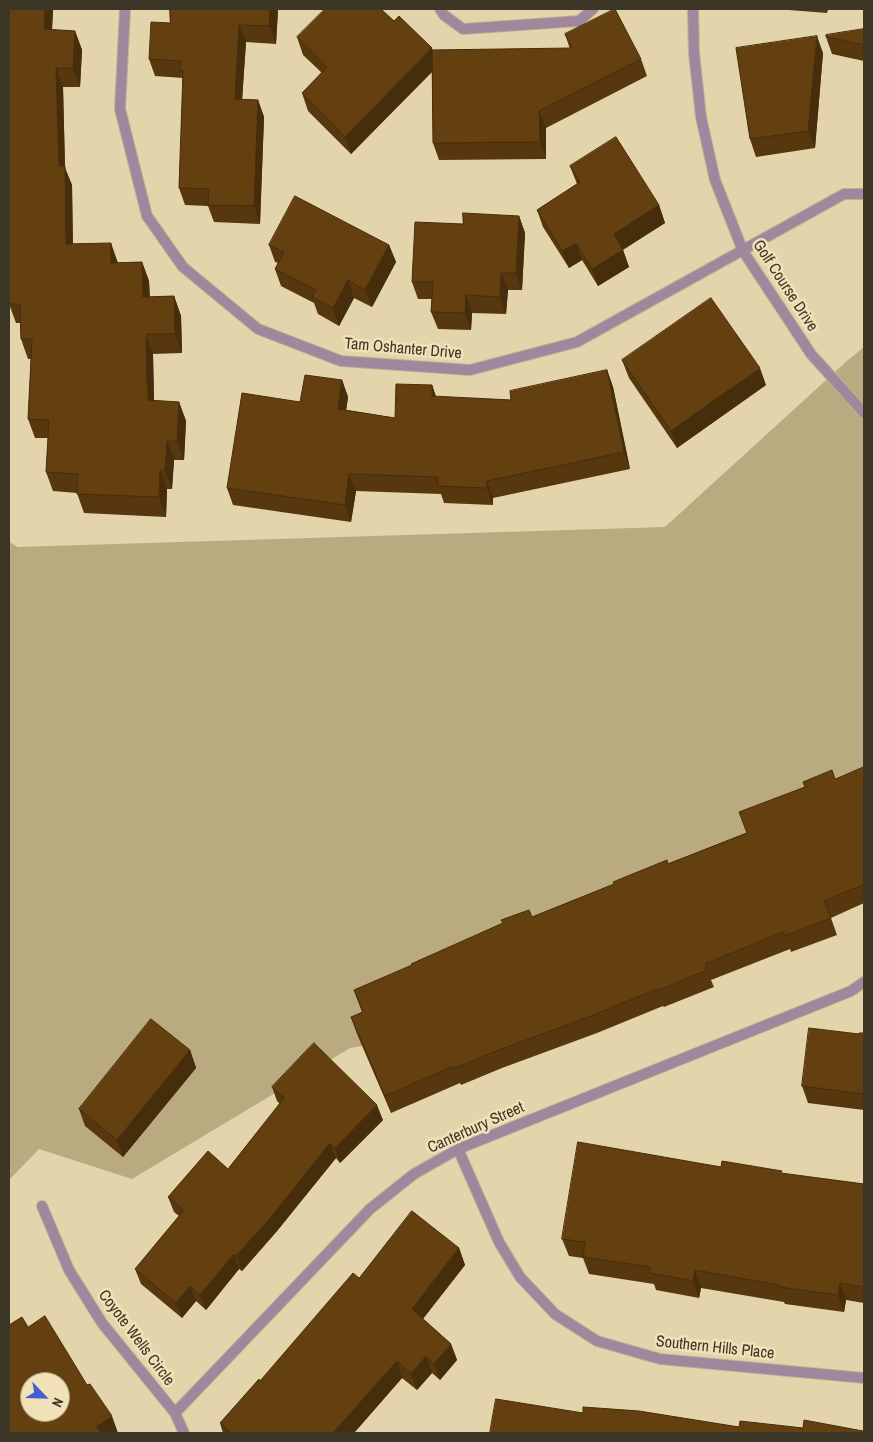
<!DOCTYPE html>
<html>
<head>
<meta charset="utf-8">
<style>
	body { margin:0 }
	#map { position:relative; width:873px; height:1442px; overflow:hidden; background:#e3d4ac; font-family:"Archivo Narrow",sans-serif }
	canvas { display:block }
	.frame { position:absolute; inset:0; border:10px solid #3c3626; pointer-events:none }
	.north { position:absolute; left:20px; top:1372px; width:50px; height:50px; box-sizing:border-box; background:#f0e1b8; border:1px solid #a89d7e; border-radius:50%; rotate:114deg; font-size:14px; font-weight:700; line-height:20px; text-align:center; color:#3c3626 }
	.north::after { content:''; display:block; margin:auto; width:18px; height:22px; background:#455dd1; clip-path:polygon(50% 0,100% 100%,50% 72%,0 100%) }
</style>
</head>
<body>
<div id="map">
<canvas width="873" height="1442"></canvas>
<div class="frame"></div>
<div class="north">N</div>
</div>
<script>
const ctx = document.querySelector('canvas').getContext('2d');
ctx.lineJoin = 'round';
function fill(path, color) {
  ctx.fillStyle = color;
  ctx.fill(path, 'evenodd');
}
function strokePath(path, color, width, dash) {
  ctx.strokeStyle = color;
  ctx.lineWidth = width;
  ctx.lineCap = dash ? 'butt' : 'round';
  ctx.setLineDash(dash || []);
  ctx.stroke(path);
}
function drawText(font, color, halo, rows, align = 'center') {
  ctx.font = font + ' "Archivo Narrow",sans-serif';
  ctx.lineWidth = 5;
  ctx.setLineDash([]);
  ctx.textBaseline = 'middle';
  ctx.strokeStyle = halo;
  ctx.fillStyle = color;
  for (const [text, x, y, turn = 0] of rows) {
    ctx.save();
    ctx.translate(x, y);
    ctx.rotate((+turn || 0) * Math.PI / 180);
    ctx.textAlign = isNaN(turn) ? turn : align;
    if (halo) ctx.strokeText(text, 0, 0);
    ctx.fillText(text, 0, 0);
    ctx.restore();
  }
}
fill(new Path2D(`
	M 864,347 L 864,804 L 572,1014 L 350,1048 L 132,1179 L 39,1149 L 9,1180 L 9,542 L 18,547 L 665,527 L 847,361 Z`), '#baaa80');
const street = new Path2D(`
	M 125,9 L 120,109 L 147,216 L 183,267 L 258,329 L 341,361 L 470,370 L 577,342 L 844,194 L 864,194
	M 440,9 L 444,15 L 463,29 L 579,21 L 593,9
	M 693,9 L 694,53 L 701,117 L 715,180 L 743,251 L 811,354 L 864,413
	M 458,1149 L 499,1242 L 520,1277 L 555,1314 L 597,1341 L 660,1359 L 864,1378
	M 42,1206 L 69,1270 L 102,1323 L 175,1413 L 184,1433
	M 175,1413 L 370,1209 L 414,1174 L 458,1149 L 851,991 L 864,982`);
strokePath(street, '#beb18f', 12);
strokePath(street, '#a0879d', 10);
fill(new Path2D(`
	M 9,9 L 53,9 L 52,30 L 75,31 L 82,50 L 80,87 L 63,87 L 65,168 L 72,185 L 73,244 L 118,263 L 142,262 L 149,281 L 150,297 L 174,296 L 181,316 L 182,353 L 153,354 L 154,401 L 179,402 L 186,421 L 184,460 L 174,460 L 172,489 L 167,489 L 166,517 L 84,513 L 77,493 L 53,491 L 46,472 L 48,438 L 35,438 L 28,419 L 31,359 L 28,359 L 21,339 L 20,323 L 16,323 L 9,304 Z
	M 170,9 L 278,9 L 276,44 L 246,42 L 242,99 L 258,100 L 264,117 L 260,224 L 214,222 L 208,206 L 185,205 L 179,188 L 183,78 L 155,76 L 149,59 L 170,23 Z
	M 776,9 L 828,9 L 827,13 Z
	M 394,21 L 432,50 L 570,49 L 565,34 L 641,59 L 647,76 L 546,128 L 546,159 L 439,160 L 433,143 L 432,71 L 351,154 L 308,111 L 302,93 L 322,73 L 303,55 L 297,37 Z
	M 864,29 L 864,61 L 832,54 L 826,37 Z
	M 823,53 L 815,148 L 756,157 L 750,139 Z
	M 570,166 L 659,205 L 665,223 L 623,250 L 629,267 L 598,286 L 582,260 L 569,268 L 543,227 L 537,210 L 577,184 Z
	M 519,216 L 525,233 L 522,290 L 508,290 L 506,314 L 472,313 L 471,330 L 438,329 L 431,312 L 432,299 L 418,299 L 412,282 L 463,224 Z
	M 269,245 L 389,245 L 396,262 L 372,307 L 354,298 L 339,326 L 318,314 L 314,303 L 281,286 L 275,269 L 278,263 L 275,262 Z
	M 622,360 L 766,385 L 677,448 L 629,378 Z
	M 607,370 L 613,387 L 630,469 L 493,498 L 493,505 L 444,503 L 441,494 L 356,491 L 351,522 L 233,505 L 227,488 L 300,402 L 342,380 L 348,397 L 346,410 L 395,418 L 432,385 L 436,397 L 511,400 Z
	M 864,769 L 864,903 L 831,918 L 837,935 L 791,952 L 790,949 L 711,980 L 714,987 L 664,1007 L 663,1006 L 597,1033 L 502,1068 L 461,1085 L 460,1083 L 391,1113 L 357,1034 L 351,1017 L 362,1012 L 354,990 L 532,917 L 746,833 L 835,779 Z
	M 864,1033 L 864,1110 L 808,1103 L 802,1086 L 859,1034 Z
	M 190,1050 L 196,1068 L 123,1157 L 85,1126 L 79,1109 Z
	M 272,1087 L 383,1120 L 340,1163 L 336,1158 L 277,1231 L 242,1271 L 239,1269 L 206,1310 L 196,1301 L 182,1318 L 141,1284 L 135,1269 L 179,1216 L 174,1212 L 168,1197 L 228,1169 L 280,1104 L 277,1101 Z
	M 721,1167 L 783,1174 L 864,1184 L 864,1303 L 846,1300 L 844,1312 L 785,1304 L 784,1302 L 701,1288 L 699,1298 L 656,1290 L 654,1284 L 589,1274 L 583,1258 L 569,1256 L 562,1239 Z
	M 459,1248 L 465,1265 L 423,1319 L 451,1344 L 457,1360 L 440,1380 L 432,1373 L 417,1390 L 402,1378 L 354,1433 L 223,1433 L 220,1423 L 260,1381 Z`), '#56370e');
fill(new Path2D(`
	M 45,9 L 53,9 L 51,49 L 44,29 Z
	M 270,9 L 278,9 L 276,44 L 269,26 Z
	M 239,25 L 246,42 L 241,116 L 235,99 Z
	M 75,31 L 82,50 L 80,87 L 73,68 Z
	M 817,36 L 823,53 L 815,148 L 808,131 Z
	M 432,48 L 438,66 L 351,154 L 345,137 Z
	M 56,68 L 63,87 L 65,168 L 72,185 L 73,264 L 66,244 L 59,166 Z
	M 258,100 L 264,117 L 260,224 L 254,206 Z
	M 539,111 L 546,128 L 546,159 L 540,142 Z
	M 659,205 L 665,223 L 620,251 L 614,234 Z
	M 519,216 L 525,233 L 522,290 L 516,273 Z
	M 111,243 L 118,263 L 111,263 Z
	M 576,243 L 582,260 L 569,268 L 562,251 Z
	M 389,245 L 396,262 L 372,307 L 365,290 Z
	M 623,250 L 629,267 L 598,286 L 592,269 Z
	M 142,262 L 149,281 L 150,317 L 143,297 Z
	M 501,273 L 508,290 L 506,314 L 500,297 Z
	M 348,280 L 354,298 L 339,326 L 333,308 Z
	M 466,295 L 472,313 L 471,330 L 465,313 Z
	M 174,296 L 181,316 L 182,353 L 175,334 Z
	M 146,334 L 153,354 L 154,401 L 148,400 Z
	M 760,368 L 766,385 L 677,448 L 671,431 Z
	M 607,370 L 613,387 L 630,469 L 624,452 Z
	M 342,380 L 348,397 L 344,426 L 338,409 Z
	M 432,385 L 438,402 L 432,396 Z
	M 179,402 L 186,421 L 184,460 L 177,441 Z
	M 167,441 L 174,460 L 172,489 L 165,470 Z
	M 160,470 L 167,489 L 166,517 L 159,497 Z
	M 349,474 L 356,491 L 351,522 L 345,505 Z
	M 487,481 L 493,498 L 493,505 L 487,488 Z
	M 190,1050 L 196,1068 L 123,1157 L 117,1140 Z
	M 377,1105 L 383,1120 L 340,1163 L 335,1148 Z
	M 330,1143 L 336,1158 L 277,1231 L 242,1271 L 236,1256 Z
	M 459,1248 L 465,1265 L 417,1326 L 412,1309 Z
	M 234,1254 L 239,1269 L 206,1310 L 200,1295 Z
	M 695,1270 L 701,1288 L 699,1298 L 693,1281 Z
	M 840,1283 L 846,1300 L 844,1312 L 838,1295 Z
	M 190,1286 L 196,1301 L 182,1318 L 176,1303 Z
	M 451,1344 L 457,1360 L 440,1380 L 434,1364 Z
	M 426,1356 L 432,1373 L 417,1390 L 411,1374 Z
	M 397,1361 L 402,1378 L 354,1433 L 333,1433 Z
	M 112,1416 L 118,1433 L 98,1433 L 96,1427 Z`), '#462d0b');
const building = new Path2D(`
	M 9,9 L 45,9 L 44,29 L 75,31 L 73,68 L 56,68 L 59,166 L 65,166 L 66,244 L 111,243 L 111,263 L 142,262 L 143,297 L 174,296 L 175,334 L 146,334 L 147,386 L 148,386 L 148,400 L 179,402 L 177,441 L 167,441 L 165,470 L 160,470 L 159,497 L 77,494 L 78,474 L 46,472 L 49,420 L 28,419 L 32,339 L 21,339 L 20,304 L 9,304 Z
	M 170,9 L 270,9 L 269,26 L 239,25 L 235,99 L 258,100 L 254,206 L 208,205 L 209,189 L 179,188 L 183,71 L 180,71 L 181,61 L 149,59 L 151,22 L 170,23 Z
	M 325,9 L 381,9 L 394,21 L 399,16 L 432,48 L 345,137 L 302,93 L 327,67 L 297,37 Z
	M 615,9 L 641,59 L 539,111 L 540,142 L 433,143 L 432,50 L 572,48 L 565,34 Z
	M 864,29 L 864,45 L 826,37 L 826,35 Z
	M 817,36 L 808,131 L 750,139 L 736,48 Z
	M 616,137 L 659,205 L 614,234 L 623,250 L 592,269 L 576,243 L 562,251 L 537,210 L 580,182 L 570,166 Z
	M 295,196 L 389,245 L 365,290 L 348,280 L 333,308 L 312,297 L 316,290 L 275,269 L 284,252 L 269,245 Z
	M 463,213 L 519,216 L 516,273 L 501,273 L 500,297 L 466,295 L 465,313 L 431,312 L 433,282 L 412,282 L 415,222 L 463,224 Z
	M 711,298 L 760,368 L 671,431 L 622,360 Z
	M 607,370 L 624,452 L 487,481 L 487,488 L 438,486 L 438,477 L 349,474 L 345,505 L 227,488 L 242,393 L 300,402 L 305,375 L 342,380 L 338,409 L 395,418 L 396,384 L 432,385 L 432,396 L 511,400 L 510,391 Z
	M 864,767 L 864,884 L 824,901 L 831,918 L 785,936 L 783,932 L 705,964 L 707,970 L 657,991 L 657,989 L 591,1016 L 496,1051 L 455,1068 L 454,1066 L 385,1096 L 351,1017 L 363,1012 L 354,990 L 412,965 L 411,964 L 503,923 L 501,920 L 529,910 L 532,917 L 614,884 L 613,882 L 667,860 L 668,864 L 747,833 L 739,812 L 805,787 L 803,782 L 832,770 L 835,779 Z
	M 151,1019 L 190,1050 L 117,1140 L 79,1109 Z
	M 809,1028 L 859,1034 L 859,1033 L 864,1033 L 864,1094 L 802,1086 Z
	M 314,1043 L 377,1105 L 335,1148 L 330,1143 L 272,1216 L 236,1256 L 234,1254 L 200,1295 L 190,1286 L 176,1303 L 135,1269 L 184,1210 L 168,1197 L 208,1151 L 228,1169 L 284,1098 L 272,1087 Z
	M 578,1142 L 721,1167 L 722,1161 L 782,1171 L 781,1173 L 864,1184 L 864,1287 L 840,1283 L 838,1295 L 779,1287 L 779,1285 L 695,1270 L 693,1281 L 650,1273 L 650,1267 L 583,1257 L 585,1242 L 562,1239 Z
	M 412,1211 L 459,1248 L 412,1309 L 451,1344 L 434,1364 L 426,1356 L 411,1374 L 397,1361 L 333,1433 L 231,1433 L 220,1423 L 259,1379 L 260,1381 L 353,1273 L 359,1278 Z
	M 45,1316 L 87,1385 L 90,1384 L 112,1416 L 96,1427 L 102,1433 L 9,1433 L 9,1325 L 22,1317 L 28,1327 ZM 30,1382 L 60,1382 L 60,1412 L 30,1412 Z
	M 496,1399 L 583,1413 L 583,1407 L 639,1411 L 739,1427 L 740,1421 L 803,1428 L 804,1420 L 863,1431 L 862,1433 L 490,1433 Z`);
fill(building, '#644010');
strokePath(building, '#462d0b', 1);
drawText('16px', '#3c3626', '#f0e1b8', [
	["Golf Course Drive",785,286,57],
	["Tam Oshanter Drive",403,349,5],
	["Canterbury Street",476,1128,-24],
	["Coyote Wells Circle",136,1338,53],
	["Southern Hills Place",715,1348,6]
]);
</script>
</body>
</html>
